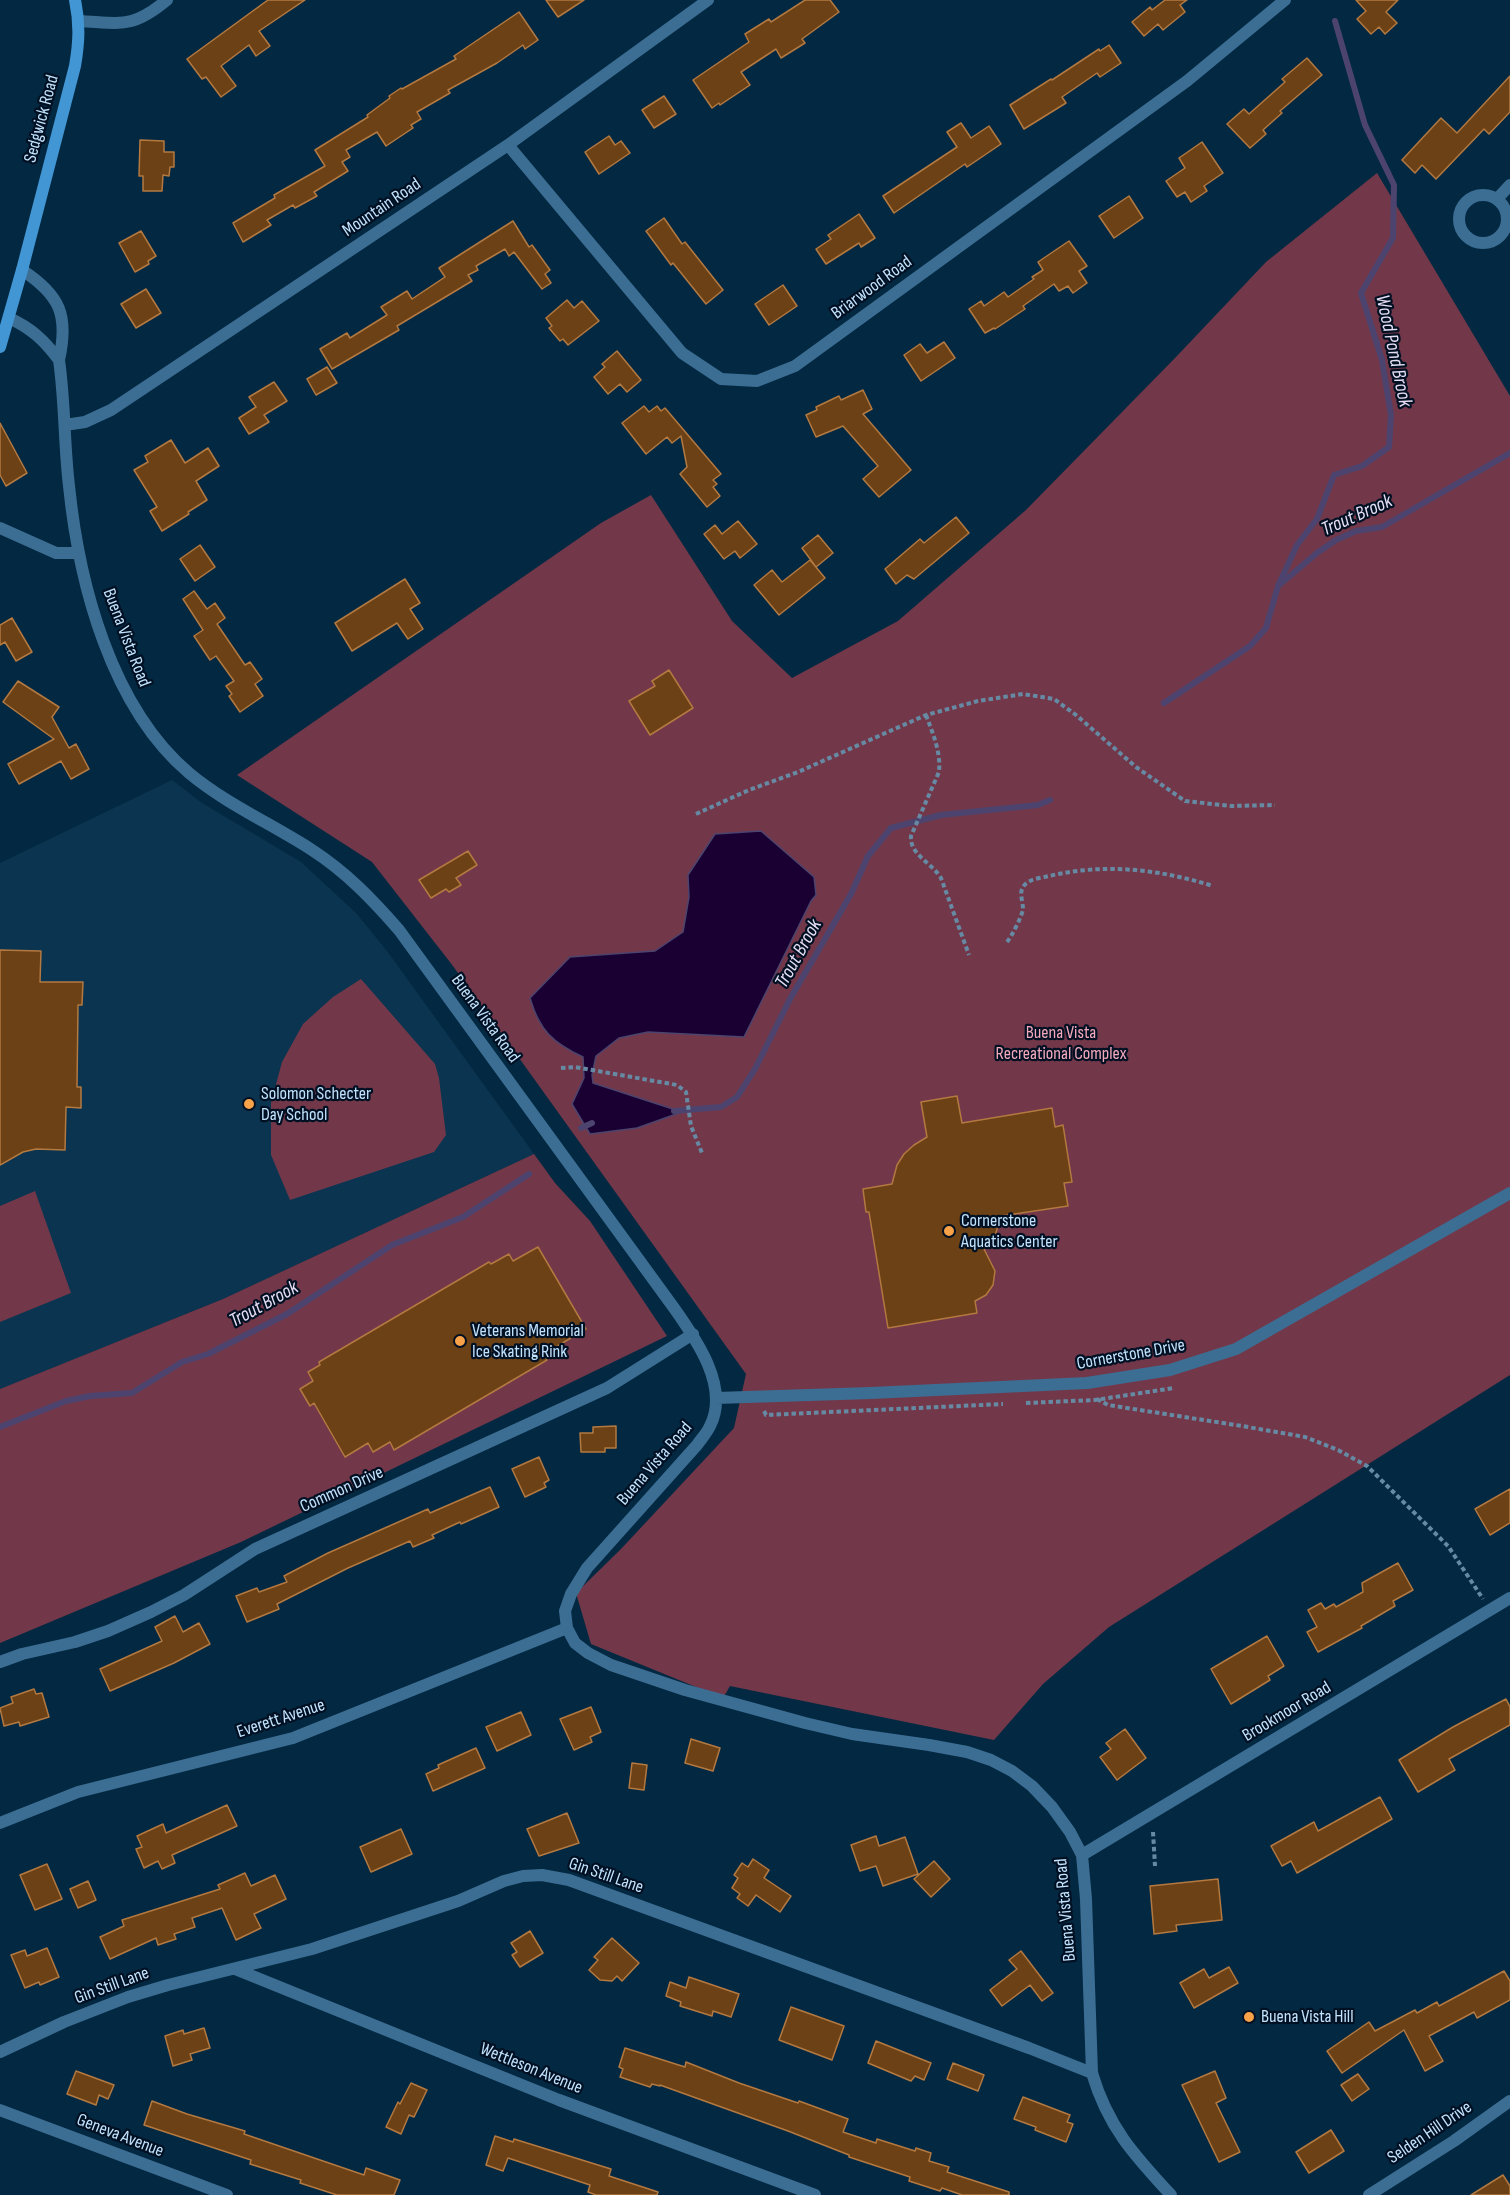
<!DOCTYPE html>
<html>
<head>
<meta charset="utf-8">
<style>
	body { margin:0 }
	canvas { display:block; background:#032841 }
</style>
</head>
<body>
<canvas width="1510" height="2195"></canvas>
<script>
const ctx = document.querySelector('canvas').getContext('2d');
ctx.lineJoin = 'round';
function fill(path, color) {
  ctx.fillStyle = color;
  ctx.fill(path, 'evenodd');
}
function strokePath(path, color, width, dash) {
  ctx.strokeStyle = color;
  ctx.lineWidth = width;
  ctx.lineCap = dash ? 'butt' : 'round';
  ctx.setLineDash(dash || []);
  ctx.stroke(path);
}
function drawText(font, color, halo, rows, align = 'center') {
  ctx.font = font + ' "Sofia Sans Condensed",sans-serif';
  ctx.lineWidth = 4.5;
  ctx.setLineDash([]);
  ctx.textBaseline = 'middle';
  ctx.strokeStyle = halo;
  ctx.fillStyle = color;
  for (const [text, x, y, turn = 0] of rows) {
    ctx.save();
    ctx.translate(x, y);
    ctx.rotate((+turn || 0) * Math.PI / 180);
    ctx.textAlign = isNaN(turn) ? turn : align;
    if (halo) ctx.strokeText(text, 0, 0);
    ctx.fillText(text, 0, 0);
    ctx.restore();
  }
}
fill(new Path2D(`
	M 172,780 L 202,803 L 301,862 L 356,913 L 387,951 L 534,1154 L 223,1299 L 0,1389 L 0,863 Z`), '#0a3450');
fill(new Path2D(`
	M 1377,173 L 1510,396 L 1510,1375 L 1109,1627 L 1043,1684 L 994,1740 L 730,1686 L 723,1698 L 591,1644 L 576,1593 L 621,1549 L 734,1428 L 746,1374 L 453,966 L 372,862 L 237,775 L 601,523 L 651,495 L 732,621 L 792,678 L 898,621 L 1026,510 L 1176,357 L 1266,262 Z
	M 361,979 L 435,1064 L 439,1078 L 446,1135 L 434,1152 L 290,1200 L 271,1155 L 271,1103 L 282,1062 L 303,1024 L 333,997 Z
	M 534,1154 L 555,1183 L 590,1221 L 667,1336 L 241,1542 L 0,1643 L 0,1389 L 223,1299 Z
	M 35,1191 L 71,1293 L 0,1322 L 0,1206 Z`), '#723849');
const water = new Path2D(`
	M 761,831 L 814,877 L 816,895 L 811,901 L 744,1037 L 648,1032 L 619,1038 L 596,1056 L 592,1075 L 593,1083 L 682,1112 L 637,1128 L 590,1134 L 572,1104 L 584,1078 L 583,1057 C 553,1043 539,1030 530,998 L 570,957 L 655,951 L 683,932 L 689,897 L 688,875 L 715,834 Z`);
fill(water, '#1a0032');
strokePath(water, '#4c446f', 1.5);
strokePath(new Path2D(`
	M 1278,586 L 1297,545 L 1317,519 L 1334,475 L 1362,466 L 1389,447 L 1391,415 L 1382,360 L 1361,293 L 1393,238 L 1394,185 L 1365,125 L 1335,21
	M 1164,703 L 1250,646 L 1266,628 L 1278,586 L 1317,553 L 1336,540 L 1356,531 L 1382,527 L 1510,453
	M 674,1111 L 721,1107 L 737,1097 L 755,1069 L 790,999 L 851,894 L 868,856 L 891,828 L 941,815 L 1038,805 L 1050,800
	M 581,1128 L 592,1123
	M 0,1427 L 66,1401 L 90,1396 L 132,1393 L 182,1362 L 208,1354 L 287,1314 L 392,1245 L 463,1217 L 529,1174`), '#4c446f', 6);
const building = new Path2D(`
	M 268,0 L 305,0 L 259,31 L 270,46 L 256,56 L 249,45 L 221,66 L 236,86 L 221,97 L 206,77 L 202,79 L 187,59 Z
	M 546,0 L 584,0 L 558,17 Z
	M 805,0 L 830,0 L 839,12 L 802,39 L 805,43 L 781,58 L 776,49 L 741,72 L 750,85 L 720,105 L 719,103 L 712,108 L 693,80 L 749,42 L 745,34 L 769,19 L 771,22 Z
	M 1165,0 L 1187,0 L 1180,5 L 1185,12 L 1163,30 L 1158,24 L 1144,36 L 1132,22 L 1150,7 L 1152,10 Z
	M 1356,0 L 1398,0 L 1386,12 L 1397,23 L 1385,34 L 1379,27 L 1371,34 L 1357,19 L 1366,11 Z
	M 519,12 L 538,40 L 525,49 L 523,45 L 497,63 L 448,90 L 450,93 L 417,112 L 421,119 L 411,125 L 413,128 L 386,146 L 377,132 L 346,150 L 350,157 L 342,162 L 348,171 L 314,192 L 317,196 L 295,208 L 293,205 L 267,220 L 271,225 L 243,242 L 233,223 L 275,198 L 274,195 L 325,166 L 315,150 L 368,117 L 367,115 L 390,98 L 389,96 L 401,88 L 402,89 L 456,59 L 454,56 Z
	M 1109,45 L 1121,63 L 1100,77 L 1097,73 L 1062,97 L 1066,103 L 1024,129 L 1010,105 L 1051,79 L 1052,80 L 1099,49 L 1100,51 Z
	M 1307,58 L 1322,75 L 1280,111 L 1282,113 L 1263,130 L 1266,134 L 1250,148 L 1227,124 L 1244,109 L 1249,114 L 1285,82 L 1282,79 Z
	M 1510,76 L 1510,112 L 1489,134 L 1484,129 L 1436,179 L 1422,165 L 1415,173 L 1402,160 L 1441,118 L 1457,133 Z
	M 664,96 L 676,114 L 654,128 L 642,110 Z
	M 961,123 L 971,138 L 989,126 L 1001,144 L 967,167 L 965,164 L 894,213 L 883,196 L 957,147 L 947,132 Z
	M 609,136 L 615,145 L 621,141 L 630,153 L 599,174 L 585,152 Z
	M 140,140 L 164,141 L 164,152 L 174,152 L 174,167 L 170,167 L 169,176 L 163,175 L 162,191 L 143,191 L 143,176 L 139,176 Z
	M 1202,142 L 1223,173 L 1204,186 L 1207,191 L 1191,202 L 1185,192 L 1177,197 L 1166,181 L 1185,168 L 1179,158 Z
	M 1129,196 L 1143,218 L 1114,238 L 1099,216 Z
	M 859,214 L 875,238 L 861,247 L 859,243 L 826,264 L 816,249 L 831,239 L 828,235 Z
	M 664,218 L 682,244 L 685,242 L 723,290 L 706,304 L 673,263 L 671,265 L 646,231 Z
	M 513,221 L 529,247 L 532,245 L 550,270 L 545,274 L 551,283 L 542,289 L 514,252 L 509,256 L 505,249 L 476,266 L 478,270 L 468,275 L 472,281 L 397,326 L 399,330 L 332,369 L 320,349 L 347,333 L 350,338 L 387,315 L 381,307 L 407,291 L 412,299 L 445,277 L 439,268 Z
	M 141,231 L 156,256 L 148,261 L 149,264 L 135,272 L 119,243 Z
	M 1069,241 L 1087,266 L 1079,271 L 1087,283 L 1073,293 L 1068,286 L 1059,291 L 1054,284 L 1023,306 L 1025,309 L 995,329 L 994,328 L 985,333 L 969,309 L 981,301 L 984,306 L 1004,292 L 1008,297 L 1034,279 L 1032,277 L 1043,270 L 1038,262 Z
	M 783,285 L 797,306 L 769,325 L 755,304 Z
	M 146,289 L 161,313 L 136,328 L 121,304 Z
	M 567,300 L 574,308 L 582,301 L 599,321 L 568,345 L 563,339 L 560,341 L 549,328 L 552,326 L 546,318 Z
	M 944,342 L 955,358 L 921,381 L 904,355 L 920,344 L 927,353 Z
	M 617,351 L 641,380 L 627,392 L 620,384 L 608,394 L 594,377 L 605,367 L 602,364 Z
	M 327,367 L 337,383 L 316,395 L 307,379 Z
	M 274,382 L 287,401 L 264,415 L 269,422 L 249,434 L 239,418 L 256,407 L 249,397 Z
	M 863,390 L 872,409 L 863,414 L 911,470 L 879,497 L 863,479 L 878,466 L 843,426 L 816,437 L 806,415 L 817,410 L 816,407 L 839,396 L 841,400 Z
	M 644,406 L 649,412 L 657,406 L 661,411 L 665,408 L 721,474 L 713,480 L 717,484 L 713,487 L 720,496 L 707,507 L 680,474 L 687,467 L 681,436 L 672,443 L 667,437 L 646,454 L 622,423 Z
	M 0,423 L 27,473 L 6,486 L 0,475 Z
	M 171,440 L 185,463 L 208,448 L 219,466 L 196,481 L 207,500 L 188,512 L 189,514 L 162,531 L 150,511 L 157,507 L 134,470 L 148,462 L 145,456 Z
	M 956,517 L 969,533 L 914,579 L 907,575 L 896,584 L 885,569 L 920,539 L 924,543 Z
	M 738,521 L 757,544 L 740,558 L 735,551 L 724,559 L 704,534 L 715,525 L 722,534 Z
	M 818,535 L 833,553 L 816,567 L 802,548 Z
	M 200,545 L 215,567 L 195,581 L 180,559 Z
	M 810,560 L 825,578 L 779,615 L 754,585 L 772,570 L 782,582 Z
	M 405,579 L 420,603 L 410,609 L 423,629 L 408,639 L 397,623 L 352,651 L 335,623 Z
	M 194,591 L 207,609 L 215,603 L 225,618 L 217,624 L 245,665 L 250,662 L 262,679 L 255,684 L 263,696 L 240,712 L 229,696 L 232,694 L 226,686 L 234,681 L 216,656 L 210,660 L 194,636 L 203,630 L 183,599 Z
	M 12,618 L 32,652 L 16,661 L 5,642 L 0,645 L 0,625 Z
	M 669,670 L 693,708 L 650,735 L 629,701 L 655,686 L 652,681 Z
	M 18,681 L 59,707 L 52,717 L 69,748 L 76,744 L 89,769 L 71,779 L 61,761 L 19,784 L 8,764 L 54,739 L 3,702 Z
	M 468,851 L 477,865 L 456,878 L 461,885 L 449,892 L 446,889 L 431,898 L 419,880 Z
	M 0,950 L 41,951 L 40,982 L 83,982 L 82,1005 L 78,1005 L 77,1087 L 81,1087 L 81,1108 L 66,1107 L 65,1150 L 36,1149 L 23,1152 L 0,1165 Z
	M 957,1096 L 962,1123 L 1052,1108 L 1055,1127 L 1063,1125 L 1072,1182 L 1064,1183 L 1068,1206 L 1001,1216 L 995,1236 L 984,1249 L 995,1271 L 993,1285 L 986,1295 L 975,1301 L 977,1313 L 888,1328 L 869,1212 L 866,1212 L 863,1189 L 892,1184 L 897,1165 L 904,1154 L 914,1145 L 927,1137 L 921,1102 Z
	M 538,1247 L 586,1329 L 544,1354 L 547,1360 L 394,1450 L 390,1442 L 373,1452 L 368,1443 L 345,1457 L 314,1403 L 310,1406 L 300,1389 L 313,1381 L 308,1372 L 320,1365 L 319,1362 L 489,1262 L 491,1264 L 509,1254 L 513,1261 Z
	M 616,1426 L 616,1448 L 605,1448 L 605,1452 L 581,1452 L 580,1433 L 593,1433 L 593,1427 Z
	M 539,1457 L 549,1480 L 544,1483 L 546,1487 L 525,1497 L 512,1469 Z
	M 490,1487 L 499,1507 L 461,1524 L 460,1522 L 432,1535 L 434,1538 L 413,1547 L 410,1541 L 348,1568 L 277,1604 L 279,1609 L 247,1622 L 236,1596 L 257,1588 L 259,1592 L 287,1582 L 284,1576 L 328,1553 L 428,1509 L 430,1513 Z
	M 1510,1489 L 1510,1523 L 1490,1535 L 1475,1509 Z
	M 1398,1563 L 1413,1590 L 1393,1601 L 1395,1606 L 1361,1626 L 1362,1628 L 1318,1652 L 1307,1632 L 1317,1627 L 1308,1610 L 1321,1603 L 1325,1609 L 1334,1604 L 1336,1607 L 1363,1592 L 1362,1583 Z
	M 175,1616 L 183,1632 L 199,1623 L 210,1644 L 174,1663 L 110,1691 L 100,1669 L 162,1641 L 155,1627 Z
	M 1267,1636 L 1284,1666 L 1268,1676 L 1270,1680 L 1231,1704 L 1211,1669 Z
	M 34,1689 L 36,1694 L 42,1693 L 49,1717 L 20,1726 L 19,1722 L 4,1726 L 0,1708 L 13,1703 L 11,1697 Z
	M 1506,1699 L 1510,1707 L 1510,1725 L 1449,1759 L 1455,1770 L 1418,1792 L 1399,1760 L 1453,1727 Z
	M 591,1707 L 601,1732 L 590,1737 L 592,1742 L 574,1750 L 560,1719 Z
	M 521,1712 L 531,1735 L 497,1751 L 486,1727 Z
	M 1125,1729 L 1146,1758 L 1117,1780 L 1100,1757 L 1111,1749 L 1106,1743 Z
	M 691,1739 L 720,1748 L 713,1771 L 685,1763 Z
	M 476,1748 L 485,1768 L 433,1791 L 426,1774 L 439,1768 L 438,1765 Z
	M 632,1763 L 647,1765 L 644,1790 L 629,1788 Z
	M 1380,1797 L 1392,1819 L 1297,1873 L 1291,1861 L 1282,1866 L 1271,1846 L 1314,1822 L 1318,1831 Z
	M 227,1805 L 237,1826 L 172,1855 L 175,1863 L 162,1869 L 158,1861 L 144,1868 L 136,1849 L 142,1847 L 137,1836 L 163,1824 L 166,1833 Z
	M 567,1813 L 579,1843 L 539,1856 L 527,1829 Z
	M 401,1829 L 412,1854 L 371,1872 L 360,1847 Z
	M 876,1836 L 879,1846 L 905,1837 L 918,1874 L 883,1886 L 876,1866 L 860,1871 L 851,1845 Z
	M 753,1859 L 769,1870 L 764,1878 L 791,1896 L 780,1912 L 756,1895 L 748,1906 L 737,1898 L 740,1894 L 732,1888 L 738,1878 L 734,1875 L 742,1863 L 748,1867 Z
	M 934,1861 L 950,1879 L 931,1897 L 914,1879 Z
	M 47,1864 L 62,1899 L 35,1910 L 20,1875 Z
	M 245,1873 L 251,1886 L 275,1875 L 286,1899 L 254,1914 L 261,1928 L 236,1940 L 222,1908 L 192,1918 L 195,1927 L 174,1934 L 176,1939 L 158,1945 L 156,1938 L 110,1959 L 100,1937 L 124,1926 L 122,1920 L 220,1889 L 218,1885 Z
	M 1218,1879 L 1222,1920 L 1176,1925 L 1177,1931 L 1154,1934 L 1150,1886 Z
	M 88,1881 L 96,1900 L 78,1908 L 70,1889 Z
	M 530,1931 L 543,1953 L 520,1967 L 512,1955 L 517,1952 L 511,1943 Z
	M 612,1938 L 639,1963 L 622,1981 L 617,1976 L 612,1981 L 600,1980 L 589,1970 L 598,1960 L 594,1957 Z
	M 47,1948 L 59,1977 L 40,1985 L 39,1982 L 25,1988 L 11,1955 L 25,1950 L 27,1956 Z
	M 1021,1951 L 1053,1993 L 1042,2001 L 1030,1985 L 1002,2006 L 990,1990 L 1017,1969 L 1009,1960 Z
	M 1229,1967 L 1238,1983 L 1194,2008 L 1180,1983 L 1204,1969 L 1209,1978 Z
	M 1504,1971 L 1510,1981 L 1510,2000 L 1477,2018 L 1474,2012 L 1429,2036 L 1443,2061 L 1425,2071 L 1404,2030 L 1342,2073 L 1327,2051 L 1369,2022 L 1375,2031 L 1415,2010 L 1417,2013 L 1437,2002 L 1439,2006 Z
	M 689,1977 L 739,1994 L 731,2017 L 713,2011 L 712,2016 L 680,2006 L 681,2002 L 666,1996 L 670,1982 L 686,1988 Z
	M 791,2007 L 844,2026 L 832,2060 L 779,2040 Z
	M 204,2028 L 210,2048 L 190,2054 L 192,2060 L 173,2066 L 165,2036 L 183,2030 L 184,2034 Z
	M 876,2041 L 931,2063 L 924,2080 L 915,2076 L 911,2081 L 868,2063 Z
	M 625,2048 L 685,2067 L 686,2062 L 739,2083 L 798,2103 L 799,2101 L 848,2119 L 843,2132 L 876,2143 L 877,2139 L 915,2151 L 916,2148 L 931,2153 L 929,2161 L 949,2167 L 947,2172 L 1009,2192 L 1009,2195 L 962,2195 L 942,2188 L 940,2191 L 909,2181 L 910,2177 L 849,2157 L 849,2155 L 788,2131 L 660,2085 L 660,2086 L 652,2084 L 650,2087 L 620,2077 L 623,2069 L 619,2067 Z
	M 953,2063 L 984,2075 L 978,2091 L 947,2079 Z
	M 76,2071 L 114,2085 L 108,2099 L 99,2095 L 96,2105 L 67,2094 Z
	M 1215,2071 L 1226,2098 L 1216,2103 L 1240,2152 L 1219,2162 L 1182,2085 Z
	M 1358,2074 L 1369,2089 L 1352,2101 L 1341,2085 Z
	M 411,2083 L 427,2090 L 414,2117 L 409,2115 L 401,2134 L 386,2127 L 398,2102 L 400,2104 Z
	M 1023,2097 L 1070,2115 L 1067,2122 L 1073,2124 L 1066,2142 L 1035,2130 L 1036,2127 L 1014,2119 Z
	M 152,2101 L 187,2114 L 245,2131 L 244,2134 L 364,2175 L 366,2168 L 400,2180 L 394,2195 L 337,2195 L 300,2183 L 301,2180 L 250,2164 L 251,2160 L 144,2125 Z
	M 1331,2130 L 1344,2151 L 1309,2173 L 1296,2152 Z
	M 495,2136 L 513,2142 L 514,2139 L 611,2169 L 609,2176 L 658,2192 L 657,2195 L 596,2195 L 588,2192 L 590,2185 L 508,2158 L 503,2171 L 486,2165 Z
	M 1503,2175 L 1510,2186 L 1510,2195 L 1471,2195 Z`);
fill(building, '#6b4115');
strokePath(building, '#b37941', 1.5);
strokePath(new Path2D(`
	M 926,715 C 933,734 941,752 939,772 L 911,836 C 909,854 933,864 941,878 L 969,955
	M 696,814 L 749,790 L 798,772 L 926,715 L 978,701 L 1023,694 L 1054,699 L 1076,715 L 1136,767 L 1185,801 L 1231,806 L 1275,805
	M 1007,942 C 1012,936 1022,916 1023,909 C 1023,902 1019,893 1023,887 C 1028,879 1040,878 1049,876 C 1104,863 1159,869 1213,886
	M 561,1068 L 575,1067 L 677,1085 L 686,1092 L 691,1126 L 702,1153
	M 1097,1399 L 1108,1405 L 1242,1426 L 1305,1437 L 1338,1450 L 1367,1466 L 1448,1546 L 1483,1599
	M 1026,1403 L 1095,1400 L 1174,1388
	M 764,1411 L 766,1415 L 1003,1404
	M 1153,1832 L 1155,1866`), '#678aa4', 4, [4.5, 3]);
strokePath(new Path2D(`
	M 79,21 C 122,23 132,29 167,0
	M 508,145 L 682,353 L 721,379 L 757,381 L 795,366 L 1187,81 L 1285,0
	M1459 219a24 24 0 1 1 48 0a24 24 0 1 1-48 0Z
	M 1497,199 L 1510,185
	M 22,270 C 60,295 69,315 59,360 C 65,402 64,444 69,486 C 79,584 111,707 189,773 C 226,804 272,824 312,850 C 346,872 372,899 399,930 L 674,1308 C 696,1339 730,1387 710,1426 C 707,1433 701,1439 697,1445 L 587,1568 L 571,1594 L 565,1611 L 567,1628 L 575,1643 L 588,1653 L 611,1665 L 685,1690 L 805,1723 L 852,1734 L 929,1745 L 967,1752 L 991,1760 L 1012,1771 L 1032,1786 L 1052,1807 L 1070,1832 L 1082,1855 L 1086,1899 L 1092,2073 C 1108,2127 1134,2155 1171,2195
	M 9,318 C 31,328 44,340 59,360
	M 65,425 L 85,422 L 111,410 L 508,145 L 708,0
	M 0,528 L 56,553 L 78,553
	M 716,1398 L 871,1393 L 1087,1383 L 1170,1370 L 1236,1349 L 1510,1193
	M 0,1662 L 22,1654 L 75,1642 L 108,1631 L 151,1612 L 184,1595 L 255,1549 L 607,1388 L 693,1334
	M 0,1823 L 78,1792 L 293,1738 L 567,1628
	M 1082,1855 L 1510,1598
	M 235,1969 L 559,2100 L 815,2195
	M 0,2052 L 64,2022 L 128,1997 L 168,1985 L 312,1949 L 458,1901 L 504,1881 L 523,1876 L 542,1875 L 569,1880 L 1029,2048 L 1092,2073
	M 0,2110 L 227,2195
	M 1369,2195 L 1454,2141 L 1510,2101`), '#3c6e94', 12);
strokePath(new Path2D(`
	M 0,347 L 22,270 L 75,66 C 79,43 80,24 75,0`), '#4296d4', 12);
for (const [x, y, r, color] of [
	[249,1104,6,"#f7a149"],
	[949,1231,6,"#f7a149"],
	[460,1341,6,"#f7a149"],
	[1249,2017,6,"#f7a149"]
]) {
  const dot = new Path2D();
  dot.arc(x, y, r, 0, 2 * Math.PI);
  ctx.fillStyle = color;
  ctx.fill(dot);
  strokePath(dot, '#001023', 2);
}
drawText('18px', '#c2e3fe', '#001023', [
	["Sedgwick Road",42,119,-75],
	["Mountain Road",382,208,-34],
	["Briarwood Road",872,288,-36],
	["Buena Vista Road",126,638,69],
	["Buena Vista Road",485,1019,54],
	["Cornerstone Drive",1131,1355,-10],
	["Buena Vista Road",655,1464,-49],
	["Common Drive",342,1490,-24],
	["Brookmoor Road",1287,1712,-31],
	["Everett Avenue",281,1719,-18],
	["Gin Still Lane",606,1876,19],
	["Buena Vista Road",1066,1910,-95],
	["Gin Still Lane",112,1986,-20],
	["Wettleson Avenue",531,2069,22],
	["Selden Hill Drive",1430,2133,-34],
	["Geneva Avenue",120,2136,21]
]);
drawText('18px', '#f4a9bb', '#001023', [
	["Buena Vista",1061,1033],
	["Recreational Complex",1061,1054]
]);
drawText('18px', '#c2e3fe', '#001023', [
	["Solomon Schecter",261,1094],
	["Day School",261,1115],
	["Cornerstone",961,1221],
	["Aquatics Center",961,1242],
	["Veterans Memorial",472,1331],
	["Ice Skating Rink",472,1352],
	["Buena Vista Hill",1261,2017]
], 'left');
drawText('italic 20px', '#e6def3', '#001023', [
	["Wood Pond Brook",1393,351,78],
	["Trout Brook",1357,516,-24],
	["Trout Brook",799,954,-61],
	["Trout Brook",264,1305,-29]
]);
</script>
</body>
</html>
